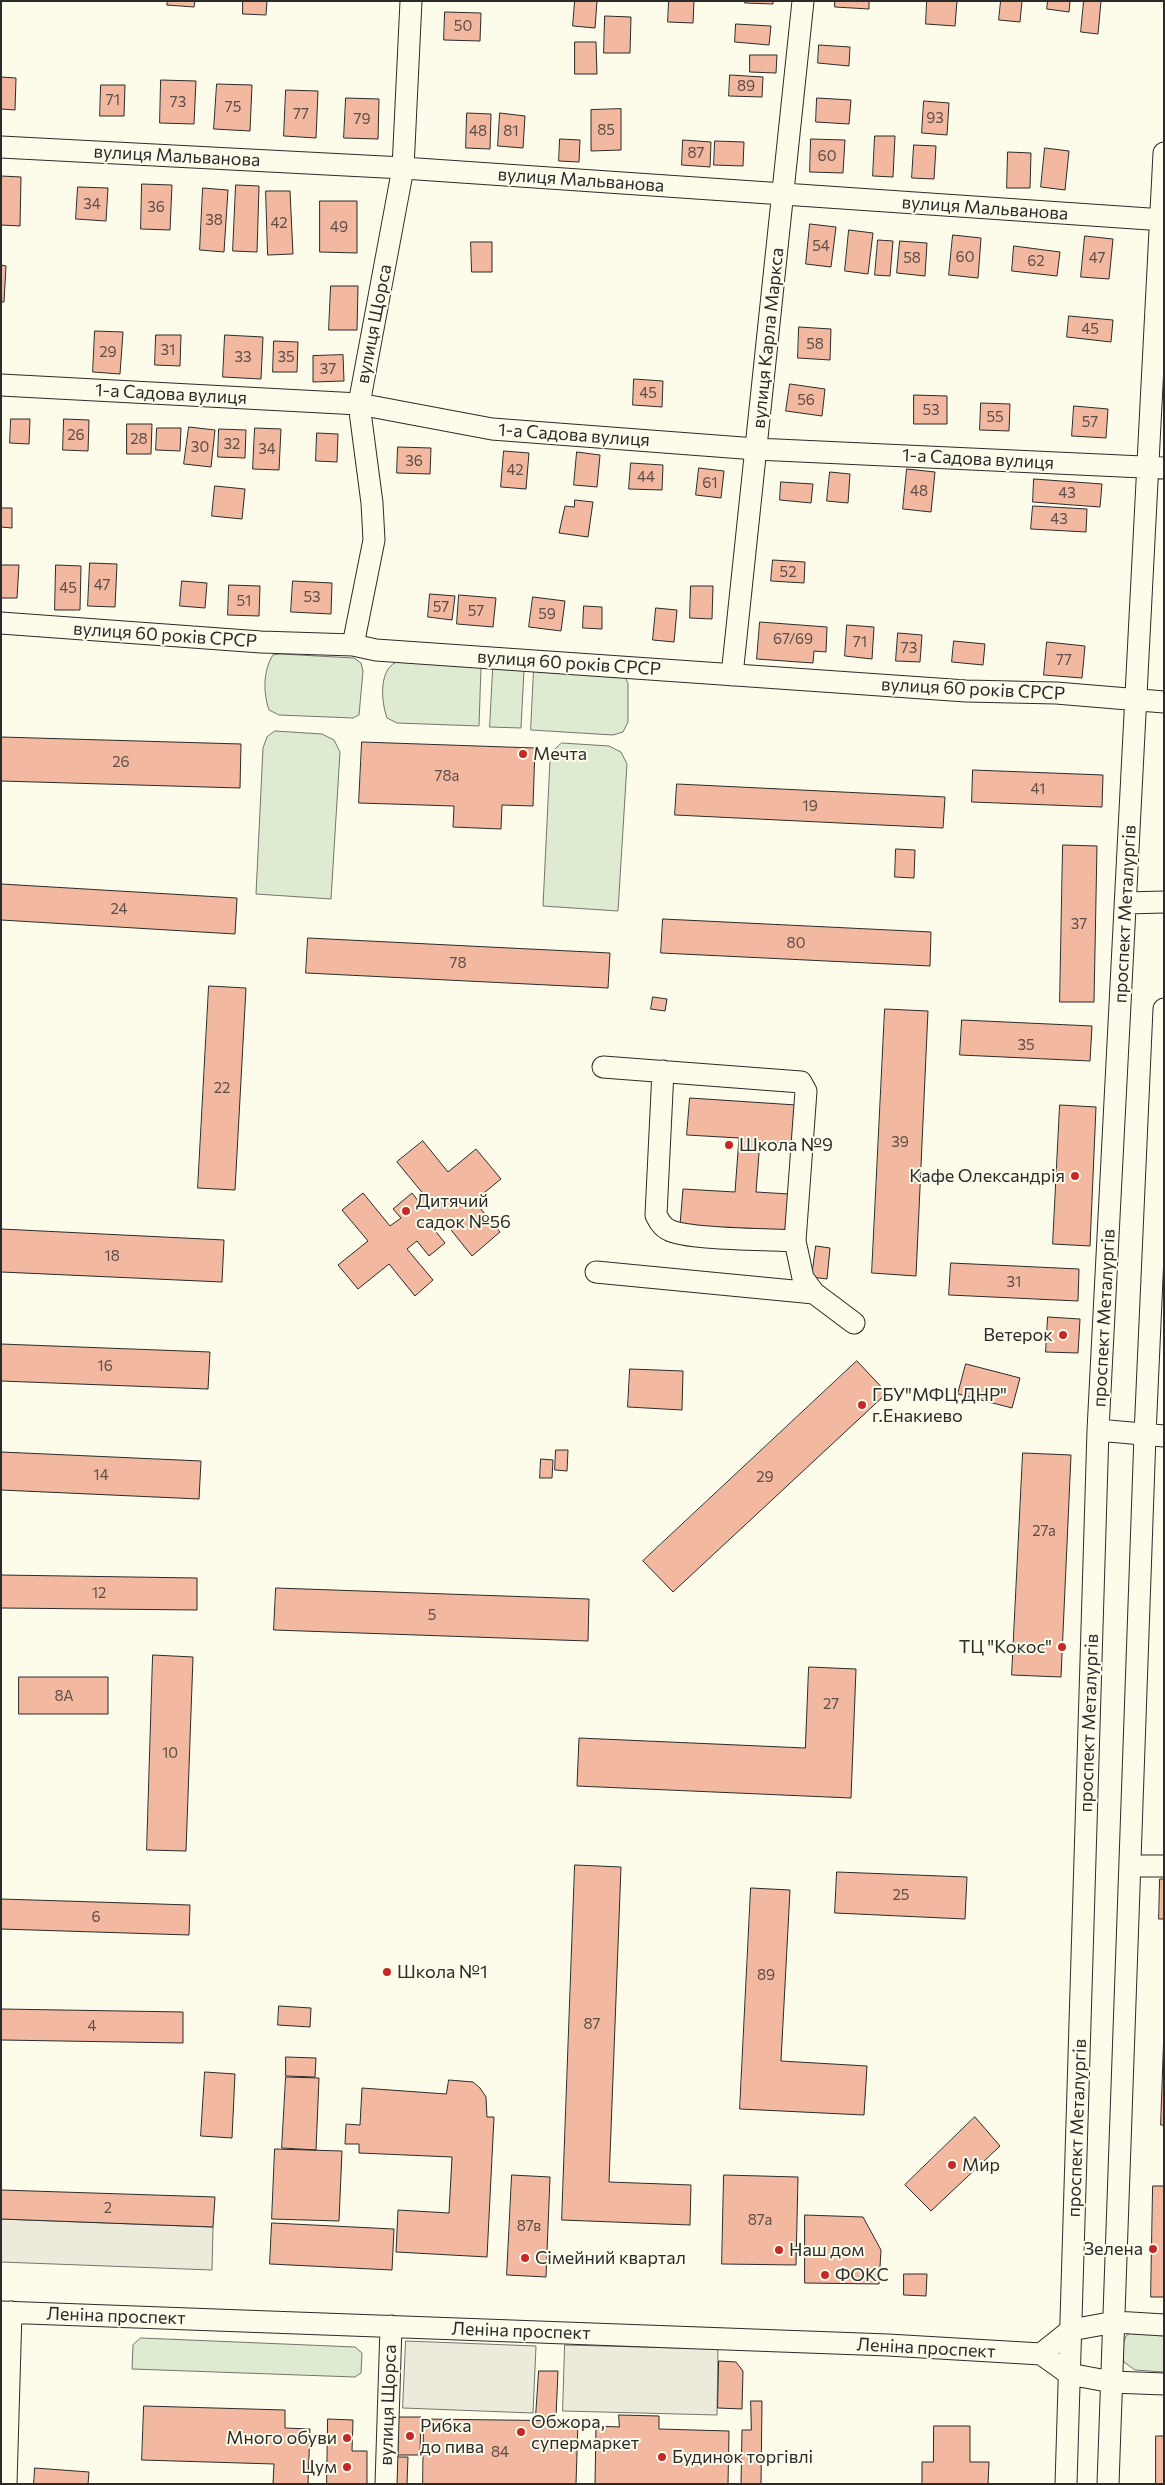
<!DOCTYPE html>
<html>
<head>
<meta charset="utf-8">
<style>
	body { margin:0 }
	#map { position:relative; width:1165px; height:2485px; overflow:hidden; background:#fdfbea; font-family:Commissioner,sans-serif }
	canvas { display:block }
	.frame { position:absolute; inset:0; border:2px solid #2b2b2b; pointer-events:none }
</style>
</head>
<body>
<div id="map">
<canvas width="1165" height="2485"></canvas>
<div class="frame"></div>
</div>
<script>
const ctx = document.querySelector('canvas').getContext('2d');
ctx.lineJoin = 'round';
function fill(path, color) {
  ctx.fillStyle = color;
  ctx.fill(path, 'evenodd');
}
function strokePath(path, color, width, dash) {
  ctx.strokeStyle = color;
  ctx.lineWidth = width;
  ctx.lineCap = dash ? 'butt' : 'round';
  ctx.setLineDash(dash || []);
  ctx.stroke(path);
}
function drawText(font, color, halo, rows, align = 'center') {
  ctx.font = font + ' Commissioner,sans-serif';
  ctx.lineWidth = 4;
  ctx.setLineDash([]);
  ctx.textBaseline = 'middle';
  ctx.strokeStyle = halo;
  ctx.fillStyle = color;
  for (const [text, x, y, turn = 0] of rows) {
    ctx.save();
    ctx.translate(x, y);
    ctx.rotate((+turn || 0) * Math.PI / 180);
    ctx.textAlign = isNaN(turn) ? turn : align;
    if (halo) ctx.strokeText(text, 0, 0);
    ctx.fillText(text, 0, 0);
    ctx.restore();
  }
}
const green = new Path2D(`
	M 281,654 L 354,658 L 361,663 L 363,671 L 359,715 L 353,718 L 279,715 L 269,710 C 263,693 263,670 273,655 Z
	M 399,661 L 481,667 L 479,726 L 397,723 L 387,718 C 381,701 378,667 399,661 Z
	M 493,669 L 524,670 L 521,728 L 490,727 Z
	M 534,669 L 625,677 L 628,683 L 628,722 L 623,732 L 613,735 L 531,730 Z
	M 275,731 L 322,734 L 334,740 L 340,752 L 331,899 L 256,894 L 263,748 L 267,737 Z
	M 562,743 L 609,746 L 621,752 L 627,764 L 618,911 L 543,906 L 550,760 L 554,750 Z
	M 1136,2330 L 1164,2331 L 1164,2372 L 1135,2370 L 1124,2362 L 1121,2350 L 1126,2336 Z
	M 141,2338 L 355,2347 L 362,2353 L 361,2373 L 355,2377 L 132,2369 L 133,2345 Z`);
fill(green, '#deebd1');
strokePath(green, '#74746e', 1);
const parking = new Path2D(`
	M 1,2219 L 213,2227 L 212,2270 L 1,2262 Z
	M 406,2341 L 536,2346 L 533,2413 L 403,2408 Z
	M 565,2345 L 718,2349 L 717,2415 L 563,2411 Z`);
fill(parking, '#eceadb');
strokePath(parking, '#74746e', 1);
const building = new Path2D(`
	M 168,1 L 195,1 L 194,7 L 167,5 Z
	M 243,1 L 267,1 L 266,15 L 243,14 Z
	M 575,1 L 597,1 L 595,28 L 573,26 Z
	M 669,1 L 694,1 L 693,23 L 668,22 Z
	M 745,1 L 773,1 L 773,4 L 745,3 Z
	M 835,1 L 869,1 L 869,9 L 835,7 Z
	M 927,1 L 957,1 L 955,26 L 926,24 Z
	M 1001,1 L 1022,1 L 1020,22 L 999,20 Z
	M 1048,1 L 1070,1 L 1069,12 L 1047,9 Z
	M 1084,1 L 1101,1 L 1098,34 L 1081,32 Z
	M 445,12 L 481,13 L 480,41 L 444,40 Z
	M 605,16 L 631,17 L 630,53 L 604,53 Z
	M 736,24 L 771,26 L 769,45 L 735,42 Z
	M 575,42 L 596,42 L 597,74 L 575,74 Z
	M 819,45 L 850,47 L 849,66 L 818,63 Z
	M 750,55 L 777,55 L 776,73 L 750,72 Z
	M 730,75 L 763,77 L 762,97 L 729,96 Z
	M 1,77 L 16,78 L 15,110 L 1,109 Z
	M 161,80 L 196,81 L 194,124 L 160,123 Z
	M 217,84 L 252,85 L 250,131 L 214,129 Z
	M 101,85 L 125,85 L 124,116 L 100,116 Z
	M 286,90 L 318,91 L 316,138 L 284,136 Z
	M 346,98 L 379,99 L 378,139 L 344,138 Z
	M 817,98 L 851,100 L 849,124 L 816,122 Z
	M 924,101 L 949,103 L 947,135 L 922,133 Z
	M 621,109 L 621,150 L 591,151 L 591,110 Z
	M 467,113 L 491,114 L 490,149 L 466,148 Z
	M 500,113 L 525,116 L 523,148 L 498,146 Z
	M 875,136 L 895,136 L 893,177 L 873,176 Z
	M 560,139 L 580,140 L 579,162 L 559,161 Z
	M 811,139 L 845,140 L 843,173 L 810,172 Z
	M 683,140 L 711,142 L 710,167 L 682,165 Z
	M 715,141 L 744,142 L 743,166 L 714,165 Z
	M 914,145 L 936,146 L 934,179 L 912,178 Z
	M 1045,148 L 1069,151 L 1065,190 L 1041,187 Z
	M 1008,152 L 1031,153 L 1030,188 L 1007,188 Z
	M 1,176 L 21,177 L 20,226 L 1,225 Z
	M 142,184 L 172,185 L 170,230 L 141,229 Z
	M 236,185 L 259,186 L 257,252 L 233,251 Z
	M 78,187 L 108,188 L 106,221 L 76,219 Z
	M 203,188 L 228,190 L 224,252 L 200,250 Z
	M 266,191 L 290,191 L 293,254 L 268,255 Z
	M 320,201 L 357,201 L 357,253 L 320,252 Z
	M 810,224 L 836,227 L 831,267 L 806,264 Z
	M 849,230 L 873,233 L 868,274 L 845,271 Z
	M 953,235 L 981,238 L 978,278 L 949,275 Z
	M 1085,236 L 1113,239 L 1109,279 L 1081,277 Z
	M 878,240 L 893,241 L 890,276 L 875,275 Z
	M 900,241 L 927,243 L 925,276 L 897,273 Z
	M 471,242 L 492,242 L 492,272 L 472,272 Z
	M 1014,246 L 1060,252 L 1057,276 L 1012,271 Z
	M 1,265 L 6,266 L 4,302 L 1,302 Z
	M 331,286 L 358,286 L 357,330 L 329,330 Z
	M 1069,316 L 1113,320 L 1111,342 L 1067,337 Z
	M 799,327 L 831,329 L 830,360 L 798,358 Z
	M 95,331 L 123,332 L 120,374 L 93,372 Z
	M 156,335 L 181,335 L 180,366 L 155,365 Z
	M 225,335 L 263,337 L 261,379 L 223,377 Z
	M 274,341 L 298,342 L 297,372 L 273,372 Z
	M 343,355 L 344,381 L 313,382 L 313,356 Z
	M 634,379 L 663,381 L 662,407 L 633,405 Z
	M 790,384 L 825,389 L 822,416 L 786,411 Z
	M 914,395 L 947,396 L 947,424 L 914,424 Z
	M 981,403 L 1010,404 L 1009,431 L 980,430 Z
	M 1074,406 L 1108,409 L 1106,438 L 1072,436 Z
	M 11,419 L 30,419 L 29,444 L 10,443 Z
	M 64,419 L 89,420 L 88,451 L 63,450 Z
	M 127,424 L 152,424 L 151,454 L 127,454 Z
	M 189,427 L 215,430 L 211,467 L 184,464 Z
	M 157,428 L 181,428 L 180,451 L 156,450 Z
	M 255,428 L 281,429 L 279,470 L 253,469 Z
	M 219,429 L 246,430 L 245,458 L 218,457 Z
	M 317,433 L 338,434 L 337,462 L 316,461 Z
	M 398,447 L 431,448 L 430,474 L 397,473 Z
	M 504,451 L 529,453 L 526,489 L 501,487 Z
	M 577,452 L 600,455 L 597,487 L 574,485 Z
	M 631,463 L 663,465 L 662,490 L 629,489 Z
	M 699,468 L 724,471 L 721,498 L 696,495 Z
	M 907,469 L 935,472 L 931,512 L 903,509 Z
	M 830,472 L 850,474 L 848,503 L 827,501 Z
	M 1034,479 L 1102,484 L 1100,507 L 1033,502 Z
	M 781,482 L 813,484 L 811,503 L 780,500 Z
	M 215,486 L 245,489 L 242,519 L 212,516 Z
	M 575,500 L 593,502 L 588,537 L 559,533 L 565,506 L 574,507 Z
	M 1033,506 L 1087,509 L 1086,532 L 1031,529 Z
	M 1,508 L 12,508 L 12,528 L 1,527 Z
	M 773,560 L 805,562 L 804,583 L 771,581 Z
	M 90,563 L 117,564 L 115,607 L 88,606 Z
	M 1,565 L 19,565 L 17,598 L 1,598 Z
	M 56,565 L 81,566 L 80,610 L 55,610 Z
	M 182,581 L 207,583 L 205,608 L 180,606 Z
	M 293,581 L 332,583 L 331,614 L 291,612 Z
	M 229,585 L 260,586 L 259,616 L 228,615 Z
	M 691,586 L 713,586 L 712,619 L 690,618 Z
	M 430,594 L 455,596 L 452,620 L 428,617 Z
	M 459,595 L 496,598 L 493,627 L 457,624 Z
	M 533,597 L 565,601 L 561,631 L 529,627 Z
	M 584,606 L 602,607 L 602,629 L 583,628 Z
	M 656,608 L 677,610 L 674,642 L 653,640 Z
	M 760,622 L 827,627 L 826,652 L 814,651 L 813,663 L 757,659 Z
	M 847,625 L 874,627 L 872,659 L 845,656 Z
	M 898,633 L 922,635 L 920,662 L 896,661 Z
	M 954,641 L 985,644 L 983,665 L 952,662 Z
	M 1047,642 L 1085,646 L 1082,678 L 1044,675 Z
	M 1,737 L 241,744 L 240,788 L 1,781 Z
	M 362,742 L 535,748 L 533,806 L 502,805 L 501,829 L 453,827 L 454,806 L 359,803 Z
	M 973,770 L 1103,775 L 1102,807 L 972,802 Z
	M 677,784 L 945,797 L 943,828 L 675,815 Z
	M 1063,845 L 1097,846 L 1094,1002 L 1060,1002 Z
	M 896,849 L 915,850 L 914,878 L 895,877 Z
	M 1,884 L 237,898 L 235,934 L 1,920 Z
	M 663,919 L 931,932 L 930,966 L 661,953 Z
	M 308,938 L 610,953 L 608,988 L 306,973 Z
	M 209,986 L 246,988 L 235,1190 L 198,1188 Z
	M 653,997 L 667,999 L 665,1011 L 651,1009 Z
	M 885,1009 L 928,1011 L 916,1276 L 872,1273 Z
	M 962,1020 L 1092,1026 L 1090,1061 L 960,1055 Z
	M 690,1098 L 796,1105 L 793,1144 L 760,1141 L 756,1192 L 789,1194 L 786,1233 L 680,1225 L 683,1189 L 735,1192 L 739,1138 L 687,1135 Z
	M 1060,1105 L 1096,1107 L 1090,1246 L 1053,1244 Z
	M 423,1141 L 448,1172 L 476,1149 L 501,1179 L 474,1201 L 500,1232 L 472,1256 L 443,1220 L 433,1228 L 445,1243 L 429,1256 L 417,1241 L 407,1249 L 433,1280 L 415,1296 L 389,1264 L 358,1289 L 338,1265 L 368,1241 L 342,1210 L 363,1193 L 390,1226 L 401,1218 L 393,1209 L 412,1193 L 419,1202 L 425,1196 L 397,1162 Z
	M 1,1229 L 224,1240 L 222,1282 L 1,1272 Z
	M 816,1246 L 830,1248 L 827,1279 L 812,1277 Z
	M 951,1263 L 1079,1269 L 1078,1301 L 949,1295 Z
	M 1048,1317 L 1080,1319 L 1078,1353 L 1046,1352 Z
	M 1,1344 L 210,1352 L 208,1389 L 1,1381 Z
	M 857,1361 L 887,1393 L 673,1592 L 643,1561 Z
	M 966,1364 L 1020,1378 L 1012,1408 L 958,1394 Z
	M 630,1369 L 683,1371 L 682,1410 L 628,1407 Z
	M 556,1450 L 568,1450 L 567,1471 L 555,1470 Z
	M 1,1452 L 201,1461 L 199,1499 L 1,1490 Z
	M 1023,1453 L 1071,1455 L 1061,1677 L 1012,1675 Z
	M 541,1459 L 553,1460 L 552,1478 L 540,1478 Z
	M 1,1575 L 197,1578 L 197,1610 L 1,1608 Z
	M 276,1588 L 589,1599 L 588,1641 L 274,1630 Z
	M 153,1655 L 193,1657 L 186,1851 L 147,1850 Z
	M 809,1667 L 856,1669 L 851,1798 L 577,1786 L 579,1738 L 805,1748 Z
	M 19,1677 L 108,1677 L 108,1714 L 19,1714 Z
	M 575,1865 L 621,1867 L 609,2182 L 691,2185 L 690,2225 L 562,2220 Z
	M 837,1872 L 967,1877 L 965,1919 L 835,1913 Z
	M 1160,1879 L 1164,1879 L 1164,1919 L 1159,1919 Z
	M 751,1888 L 790,1890 L 781,2061 L 867,2066 L 864,2115 L 740,2109 Z
	M 1,1899 L 190,1905 L 189,1935 L 1,1929 Z
	M 279,2006 L 311,2008 L 310,2027 L 278,2025 Z
	M 1,2009 L 183,2012 L 183,2043 L 1,2040 Z
	M 1164,2030 L 1164,2125 L 1161,2125 Z
	M 286,2057 L 316,2058 L 315,2077 L 286,2076 Z
	M 205,2072 L 235,2074 L 232,2138 L 201,2136 Z
	M 286,2077 L 319,2078 L 316,2150 L 282,2148 Z
	M 449,2080 L 473,2082 L 480,2088 L 486,2097 L 487,2117 L 494,2117 L 487,2257 L 396,2252 L 398,2210 L 449,2213 L 452,2157 L 359,2153 L 359,2144 L 345,2144 L 346,2124 L 360,2125 L 362,2088 L 446,2094 Z
	M 975,2117 L 1000,2146 L 931,2211 L 905,2185 Z
	M 275,2149 L 342,2151 L 339,2221 L 272,2219 Z
	M 512,2175 L 550,2177 L 546,2277 L 507,2275 Z
	M 724,2175 L 798,2177 L 796,2265 L 722,2264 Z
	M 1153,2186 L 1164,2186 L 1164,2297 L 1151,2297 Z
	M 1,2190 L 215,2197 L 213,2227 L 1,2219 Z
	M 805,2215 L 863,2217 L 881,2250 L 879,2284 L 805,2283 Z
	M 272,2223 L 394,2229 L 392,2270 L 270,2264 Z
	M 904,2274 L 927,2274 L 926,2296 L 904,2295 Z
	M 719,2361 L 736,2362 L 743,2371 L 742,2409 L 718,2408 Z
	M 539,2371 L 558,2371 L 556,2417 L 536,2416 Z
	M 751,2401 L 762,2401 L 761,2484 L 741,2484 L 742,2430 L 751,2430 Z
	M 144,2406 L 285,2410 L 285,2428 L 310,2429 L 308,2484 L 273,2484 L 274,2464 L 142,2460 Z
	M 619,2415 L 659,2416 L 659,2429 L 729,2431 L 728,2484 L 595,2484 L 596,2426 L 619,2427 Z
	M 399,2417 L 421,2417 L 420,2455 L 398,2455 Z
	M 328,2419 L 353,2420 L 352,2451 L 367,2451 L 367,2484 L 327,2484 Z
	M 424,2419 L 578,2421 L 576,2484 L 423,2484 Z
	M 934,2426 L 970,2426 L 970,2462 L 989,2462 L 988,2484 L 922,2484 L 922,2462 L 933,2462 Z
	M 1156,2436 L 1164,2436 L 1164,2484 L 1156,2484 Z
	M 390,2457 L 408,2457 L 407,2484 L 389,2484 Z
	M 35,2468 L 89,2472 L 88,2484 L 34,2484 Z`);
fill(building, '#f2b8a0');
strokePath(building, '#2b2b2b', 1);
const minor = new Path2D(`
	M 1,147 L 403,168 L 1164,220
	M 1,385 L 359,404 L 492,429 L 756,449 L 1164,468
	M 1,623 L 261,642 L 353,645 L 376,650 L 966,691 L 1056,693 L 1164,702
	M 353,645 L 374,540 L 372,503 L 359,404 L 403,168 L 411,1
	M 732,675 L 803,1
	M 1126,903 L 1164,902
	M 603,1067 L 801,1082 L 806,1091 L 795,1241 L 803,1278 L 814,1293 L 854,1323
	M 663,1071 L 656,1215 C 659,1221 662,1227 669,1230 C 688,1240 769,1239 795,1241
	M 596,1272 L 814,1293
	M 1098,1430 L 1164,1436
	M 1130,1866 L 1164,1866
	M 1,2312 L 888,2345 L 1041,2354 L 1069,2374 L 1112,2382 L 1164,2384
	M 1041,2354 L 1071,2330 L 1115,2322 L 1164,2325
	M 6,2484 L 11,2312
	M 386,2484 L 391,2326
	M 1066,2484 L 1098,1430 L 1164,153
	M 1108,2484 L 1145,1435 L 1164,1009`);
strokePath(minor, '#2b2b2b', 23);
strokePath(minor, '#fdfbea', 21);
for (const [x, y, r, color] of [
	[523,754,5,"#c62828"],
	[729,1145,5,"#c62828"],
	[1075,1176,5,"#c62828"],
	[406,1211,5,"#c62828"],
	[1063,1335,5,"#c62828"],
	[862,1405,5,"#c62828"],
	[1062,1647,5,"#c62828"],
	[387,1972,5,"#c62828"],
	[952,2165,5,"#c62828"],
	[1153,2249,5,"#c62828"],
	[779,2250,5,"#c62828"],
	[525,2258,5,"#c62828"],
	[825,2275,5,"#c62828"],
	[521,2432,5,"#c62828"],
	[410,2436,5,"#c62828"],
	[347,2438,5,"#c62828"],
	[662,2457,5,"#c62828"],
	[347,2467,5,"#c62828"]
]) {
  const dot = new Path2D();
  dot.arc(x, y, r, 0, 2 * Math.PI);
  ctx.fillStyle = color;
  ctx.fill(dot);
  strokePath(dot, '#fdfbea', 2);
}
drawText('15px', '#5d4e48', null, [
	["50",463,26],
	["89",746,86],
	["71",113,100],
	["73",178,102],
	["75",233,107],
	["77",301,114],
	["93",935,118],
	["79",362,119],
	["85",606,130],
	["48",478,131],
	["81",511,131],
	["87",696,153],
	["60",827,156],
	["34",92,204],
	["36",156,207],
	["38",214,220],
	["42",279,223],
	["49",339,227],
	["54",821,246],
	["60",965,257],
	["58",912,258],
	["47",1097,258],
	["62",1036,261],
	["45",1090,329],
	["58",815,344],
	["31",168,350],
	["29",108,352],
	["33",243,357],
	["35",286,357],
	["37",328,369],
	["45",648,393],
	["56",806,400],
	["53",931,410],
	["55",995,417],
	["57",1090,422],
	["26",76,435],
	["28",139,439],
	["32",232,444],
	["30",200,447],
	["34",267,449],
	["36",414,461],
	["42",515,470],
	["44",646,477],
	["61",710,483],
	["48",919,491],
	["43",1067,493],
	["43",1059,519],
	["52",788,572],
	["47",102,585],
	["45",68,588],
	["53",312,597],
	["51",244,601],
	["57",441,607],
	["57",476,611],
	["59",547,614],
	["67/69",793,639],
	["71",860,642],
	["73",909,648],
	["77",1064,660],
	["26",121,762],
	["78а",447,776],
	["41",1038,789],
	["19",810,806],
	["24",119,909],
	["37",1079,924],
	["80",796,943],
	["78",458,963],
	["35",1026,1045],
	["22",222,1088],
	["39",900,1142],
	["18",112,1256],
	["31",1014,1282],
	["16",105,1366],
	["14",101,1475],
	["29",765,1477],
	["27а",1044,1531],
	["12",99,1593],
	["5",432,1615],
	["8А",64,1696],
	["27",831,1704],
	["10",170,1753],
	["25",901,1895],
	["6",96,1917],
	["89",766,1975],
	["87",592,2024],
	["4",92,2026],
	["2",108,2208],
	["87а",760,2220],
	["87в",529,2226],
	["84",500,2452]
]);
drawText('18px', '#2b2b2b', '#fdfbea', [
	["вулиця Мальванова",177,156,3],
	["вулиця Мальванова",581,180,4],
	["вулиця Мальванова",985,208,4],
	["вулиця Щорса",374,324,-79],
	["вулиця Карла Маркса",768,338,-84],
	["1-а Садова вулиця",171,394,3],
	["1-а Садова вулиця",574,435,4],
	["1-а Садова вулиця",978,459,3],
	["вулиця 60 років СРСР",165,635,4],
	["вулиця 60 років СРСР",569,663,4],
	["вулиця 60 років СРСР",973,689,3],
	["проспект Металургів",1125,914,-87],
	["проспект Металургів",1104,1318,-87],
	["проспект Металургів",1089,1723,-88],
	["проспект Металургів",1077,2128,-88],
	["Леніна проспект",116,2316,2],
	["Леніна проспект",521,2331,2],
	["Леніна проспект",926,2348,3],
	["вулиця Щорса",388,2405,-88]
]);
drawText('18px', '#2b2b2b', '#fdfbea', [
	["Мечта",533,754],
	["Школа №9",739,1145],
	["Кафе Олександрія",1065,1176,"right"],
	["Дитячий",416,1201],
	["садок №56",416,1222],
	["Ветерок",1053,1335,"right"],
	["ГБУ\"МФЦ ДНР\"",872,1395],
	["г.Енакиево",872,1416],
	["ТЦ \"Кокос\"",1052,1647,"right"],
	["Школа №1",397,1972],
	["Мир",962,2165],
	["Зелена",1143,2249,"right"],
	["Наш дом",789,2250],
	["Сімейний квартал",535,2258],
	["ФОКС",835,2275],
	["Обжора,",531,2422],
	["супермаркет",531,2443],
	["Рибка",420,2426],
	["до пива",420,2447],
	["Много обуви",337,2438,"right"],
	["Будинок торгівлі",672,2457],
	["Цум",337,2467,"right"]
], 'left');
</script>
</body>
</html>
